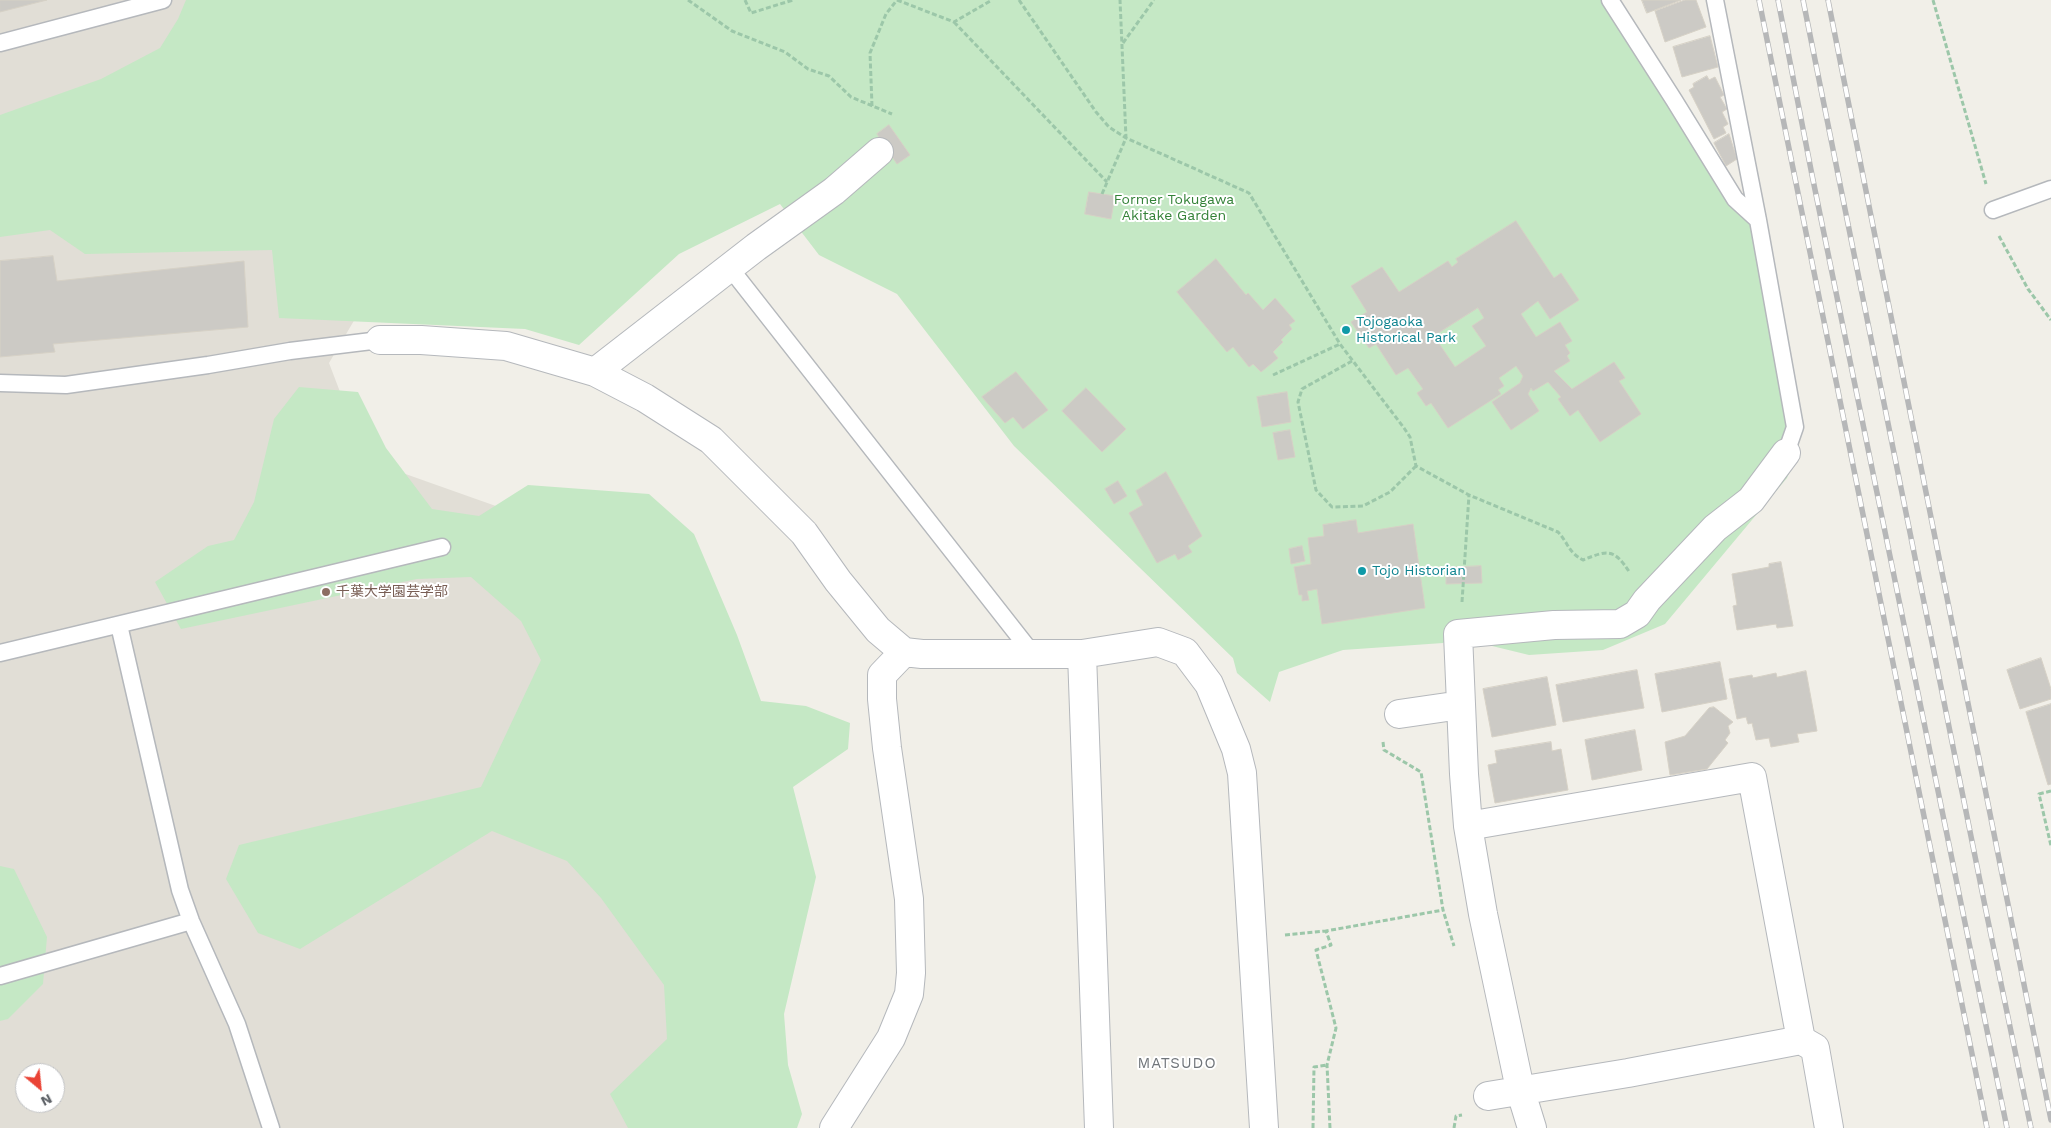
<!DOCTYPE html>
<html>
<head>
<meta charset="utf-8">
<style>
	body { margin:0 }
	#map { position:relative; width:2051px; height:1128px; overflow:hidden; background:#f1efe8; font-family:"Work Sans",sans-serif }
	canvas { display:block }
	.north { position:absolute; left:15px; top:1063px; width:50px; height:50px; box-sizing:border-box; background:#fff; border:1px solid #bfc1c3; border-radius:50%; rotate:152deg; font-size:14px; font-weight:700; line-height:20px; text-align:center; color:#5f6368 }
	.north::after { content:''; display:block; margin:auto; width:18px; height:22px; background:#ea4335; clip-path:polygon(50% 0,100% 100%,50% 72%,0 100%) }
</style>
</head>
<body>
<div id="map">
<canvas width="2051" height="1128"></canvas>
<div class="north">N</div>
</div>
<script>
const ctx = document.querySelector('canvas').getContext('2d');
ctx.lineJoin = 'round';
function fill(path, color) {
  ctx.fillStyle = color;
  ctx.fill(path, 'evenodd');
}
function strokePath(path, color, width, dash) {
  ctx.strokeStyle = color;
  ctx.lineWidth = width;
  ctx.lineCap = dash ? 'butt' : 'round';
  ctx.setLineDash(dash || []);
  ctx.stroke(path);
}
function drawText(font, color, halo, rows, align = 'center') {
  ctx.font = font + ' "Work Sans","Noto Sans JP",sans-serif';
  ctx.lineWidth = 4;
  ctx.setLineDash([]);
  ctx.textBaseline = 'middle';
  ctx.strokeStyle = halo;
  ctx.fillStyle = color;
  for (const [text, x, y, turn = 0] of rows) {
    ctx.save();
    ctx.translate(x, y);
    ctx.rotate((+turn || 0) * Math.PI / 180);
    ctx.textAlign = isNaN(turn) ? turn : align;
    if (halo) ctx.strokeText(text, 0, 0);
    ctx.fillText(text, 0, 0);
    ctx.restore();
  }
}
fill(new Path2D(`
	M 0,0 L 494,0 L 398,246 L 329,363 L 366,460 L 524,516 L 603,538 L 701,1128 L 0,1128 ZM 25,1073 L 55,1073 L 55,1103 L 25,1103 Z`), '#e1ded6');
fill(new Path2D(`
	M 186,0 L 1615,0 L 1636,27 L 1666,103 L 1752,224 L 1799,447 L 1787,478 L 1665,624 L 1603,650 L 1529,655 L 1451,636 L 1443,643 L 1343,650 L 1279,672 L 1270,702 L 1237,673 L 1233,658 L 1014,446 L 897,294 L 819,255 L 780,204 L 679,254 L 579,345 L 525,329 L 279,318 L 272,250 L 85,254 L 50,230 L 0,237 L 0,115 L 101,79 L 160,48 L 178,19 Z
	M 299,387 L 358,392 L 386,448 L 432,509 L 479,516 L 528,485 L 649,494 L 694,534 L 737,635 L 761,701 L 806,706 L 850,723 L 848,749 L 793,787 L 816,877 L 784,1014 L 788,1065 L 802,1114 L 797,1128 L 628,1128 L 610,1094 L 667,1039 L 664,985 L 601,898 L 567,861 L 492,831 L 300,949 L 258,933 L 226,879 L 239,845 L 481,787 L 541,660 L 521,621 L 471,577 L 417,579 L 181,629 L 155,582 L 208,546 L 234,540 L 254,502 L 274,419 Z
	M 0,866 L 14,869 L 47,937 L 43,984 L 8,1019 L 0,1021 Z`), '#c5e8c5');
const building = new Path2D(`
	M 0,0 L 47,0 L 0,12 Z
	M 1642,0 L 1681,0 L 1647,13 Z
	M 1685,0 L 1696,0 L 1706,27 L 1665,42 L 1655,11 Z
	M 1710,36 L 1718,67 L 1682,77 L 1673,47 Z
	M 1707,76 L 1709,80 L 1715,77 L 1724,95 L 1720,97 L 1727,109 L 1722,112 L 1728,124 L 1723,127 L 1726,133 L 1714,139 L 1689,90 L 1694,87 L 1693,84 Z
	M 889,125 L 910,155 L 897,164 L 877,134 Z
	M 1729,134 L 1737,159 L 1726,166 L 1714,143 Z
	M 1089,192 L 1115,196 L 1111,219 L 1085,214 Z
	M 1516,221 L 1554,278 L 1561,273 L 1579,300 L 1550,319 L 1538,301 L 1521,314 L 1536,337 L 1560,322 L 1572,341 L 1565,345 L 1570,353 L 1567,356 L 1570,361 L 1554,371 L 1572,389 L 1614,362 L 1625,378 L 1619,381 L 1641,414 L 1600,442 L 1578,410 L 1570,416 L 1558,399 L 1561,397 L 1548,382 L 1533,391 L 1531,388 L 1528,394 L 1539,411 L 1511,430 L 1492,402 L 1520,383 L 1523,376 L 1516,366 L 1499,378 L 1504,386 L 1498,390 L 1501,394 L 1448,428 L 1431,403 L 1426,406 L 1417,393 L 1423,389 L 1408,368 L 1396,375 L 1376,344 L 1369,348 L 1351,322 L 1367,312 L 1351,286 L 1382,267 L 1399,292 L 1448,261 L 1452,267 L 1458,262 L 1456,259 ZM 1478,308 L 1484,318 L 1472,326 L 1486,346 L 1455,367 L 1434,336 Z
	M 53,256 L 57,281 L 244,261 L 248,327 L 53,344 L 55,352 L 0,357 L 0,261 Z
	M 1216,259 L 1246,295 L 1248,293 L 1263,310 L 1275,298 L 1295,321 L 1289,325 L 1292,329 L 1281,340 L 1283,342 L 1273,352 L 1278,358 L 1261,372 L 1253,364 L 1249,367 L 1233,347 L 1227,352 L 1177,292 Z
	M 1016,372 L 1048,410 L 1023,429 L 1013,417 L 1005,423 L 982,397 Z
	M 1086,388 L 1126,429 L 1102,452 L 1062,411 Z
	M 1287,392 L 1291,422 L 1262,427 L 1257,397 Z
	M 1290,430 L 1295,457 L 1278,460 L 1273,433 Z
	M 1166,472 L 1202,536 L 1188,546 L 1192,552 L 1178,560 L 1175,554 L 1157,563 L 1129,513 L 1143,505 L 1136,491 Z
	M 1118,481 L 1127,496 L 1114,504 L 1105,489 Z
	M 1356,520 L 1358,533 L 1413,524 L 1425,608 L 1322,624 L 1317,589 L 1307,591 L 1309,600 L 1302,601 L 1302,595 L 1299,595 L 1294,567 L 1311,564 L 1308,538 L 1324,536 L 1323,525 Z
	M 1302,546 L 1305,561 L 1291,564 L 1289,549 Z
	M 1781,562 L 1793,626 L 1777,628 L 1776,624 L 1737,630 L 1733,606 L 1737,605 L 1732,574 L 1769,567 L 1769,564 Z
	M 1481,566 L 1482,583 L 1446,584 L 1446,568 Z
	M 2041,658 L 2051,689 L 2051,699 L 2020,709 L 2007,670 Z
	M 1720,662 L 1727,699 L 1662,712 L 1655,674 Z
	M 1637,670 L 1644,708 L 1563,722 L 1556,685 Z
	M 1806,671 L 1817,731 L 1797,734 L 1799,742 L 1771,747 L 1769,738 L 1756,740 L 1752,723 L 1748,724 L 1746,717 L 1737,719 L 1729,679 L 1752,675 L 1753,678 L 1776,673 L 1777,677 Z
	M 1547,677 L 1556,725 L 1492,737 L 1483,689 Z
	M 2051,704 L 2051,784 L 2048,785 L 2026,712 Z
	M 1714,707 L 1733,722 L 1728,726 L 1730,733 L 1725,740 L 1728,743 L 1707,769 L 1670,775 L 1665,742 L 1685,736 L 1709,708 Z
	M 1635,730 L 1642,770 L 1592,780 L 1585,740 Z
	M 1551,742 L 1552,751 L 1561,749 L 1568,790 L 1495,803 L 1488,765 L 1497,763 L 1495,751 Z`);
fill(building, '#cccac5');
strokePath(building, '#d6d1c6', 1);
const lane = new Path2D(`
	M 1610,0 L 1674,100 L 1735,199 L 1758,220
	M 1715,0 L 1758,220 L 1795,427 L 1786,453
	M 0,43 L 163,0
	M 1993,210 L 2051,189
	M 730,268 L 1032,653
	M 0,383 L 66,385 L 208,365 L 290,351 L 380,340
	M 119,625 L 180,890 L 191,921 L 237,1024 L 271,1128
	M 0,653 L 442,547
	M 0,976 L 191,921`);
const street = new Path2D(`
	M 380,340 L 421,340 L 506,346 L 595,372 L 645,398 L 711,440 L 804,533 L 838,581 L 878,630 L 904,652 L 922,654 L 1082,654 L 1158,642 L 1185,652 L 1209,684 L 1236,749 L 1242,773 L 1264,1128
	M 595,372 L 756,247 L 834,191 L 879,152
	M 1082,654 L 1099,1128
	M 1399,714 L 1461,705
	M 1468,826 L 1752,777 L 1801,1040
	M 1488,1096 L 1628,1073 L 1801,1040 L 1815,1048 L 1829,1128
	M 834,1128 L 891,1038 L 909,994 L 911,973 L 909,899 L 887,748 L 882,699 L 882,675 L 904,652
	M 1532,1128 L 1520,1089 L 1483,914 L 1468,826 L 1464,774 L 1458,634 L 1554,625 L 1620,624 L 1637,614 L 1647,600 L 1715,528 L 1751,500 L 1786,453`);
strokePath(lane, '#b5b8bc', 19);
strokePath(street, '#b5b8bc', 30);
strokePath(new Path2D(`
	M 688,0 L 732,31 L 785,52 L 808,69 L 829,76 L 851,97 L 892,114
	M 745,0 L 751,13 L 793,0
	M 897,0 L 954,22 L 992,0
	M 1019,0 L 1096,112 L 1109,127 L 1126,138 L 1249,193 L 1340,344 L 1404,428 L 1410,437 L 1416,466 L 1469,495 L 1558,532 C 1569,544 1568,552 1583,560 C 1608,550 1614,548 1630,573
	M 1933,0 L 1986,184
	M 954,22 L 1107,182
	M 1123,43 L 1154,0
	M 872,106 L 870,53 L 886,14 L 897,0
	M 1102,194 L 1126,138 L 1120,0
	M 1999,236 L 2028,289 L 2051,320
	M 1352,361 L 1302,389 L 1298,402 L 1316,490 L 1332,507 L 1363,506 L 1390,492 L 1416,466
	M 1273,375 L 1340,344
	M 1462,602 L 1469,495
	M 1383,742 L 1384,750 L 1421,772 L 1443,910 L 1454,946
	M 2051,791 L 2039,794 L 2051,846
	M 1285,935 L 1326,931
	M 1313,1128 L 1314,1067 L 1327,1065
	M 1330,1128 L 1327,1065 L 1336,1028 L 1316,950 L 1331,945 L 1326,931 L 1443,910
	M 1454,1128 L 1456,1116 L 1462,1115`), '#9cc7a9', 3, [5, 2.5]);
strokePath(lane, '#fff', 16);
strokePath(street, '#fff', 28);
const rail = new Path2D(`
	M 1759,0 L 1987,1128
	M 1778,0 L 1812,175 L 2007,1128
	M 1803,0 L 1986,911 L 2031,1128
	M 1828,0 L 2051,1120`);
strokePath(rail, '#b6b7b8', 5.5);
strokePath(rail, '#fff', 4, [11]);
for (const [x, y, r, color] of [
	[1346,330,5,"#0f9aa8"],
	[1362,571,5,"#0f9aa8"],
	[326,592,5,"#8d6e63"]
]) {
  const dot = new Path2D();
  dot.arc(x, y, r, 0, 2 * Math.PI);
  ctx.fillStyle = color;
  ctx.fill(dot);
  strokePath(dot, '#fff', 2);
}
drawText('14px', '#348238', '#fff', [
	["Former Tokugawa",1174,200],
	["Akitake Garden",1174,216]
]);
drawText('14px', '#0d838f', '#fff', [
	["Tojogaoka",1356,322],
	["Historical Park",1356,338],
	["Tojo Historian",1372,571]
], 'left');
drawText('14px', '#785e54', '#fff', [
	["千葉大学園芸学部",336,592]
], 'left');
ctx.letterSpacing = '1px';
drawText('15px', '#70757a', '#fff', [
	["MATSUDO",1177,1064]
]);
ctx.letterSpacing = '0px';
</script>
</body>
</html>
